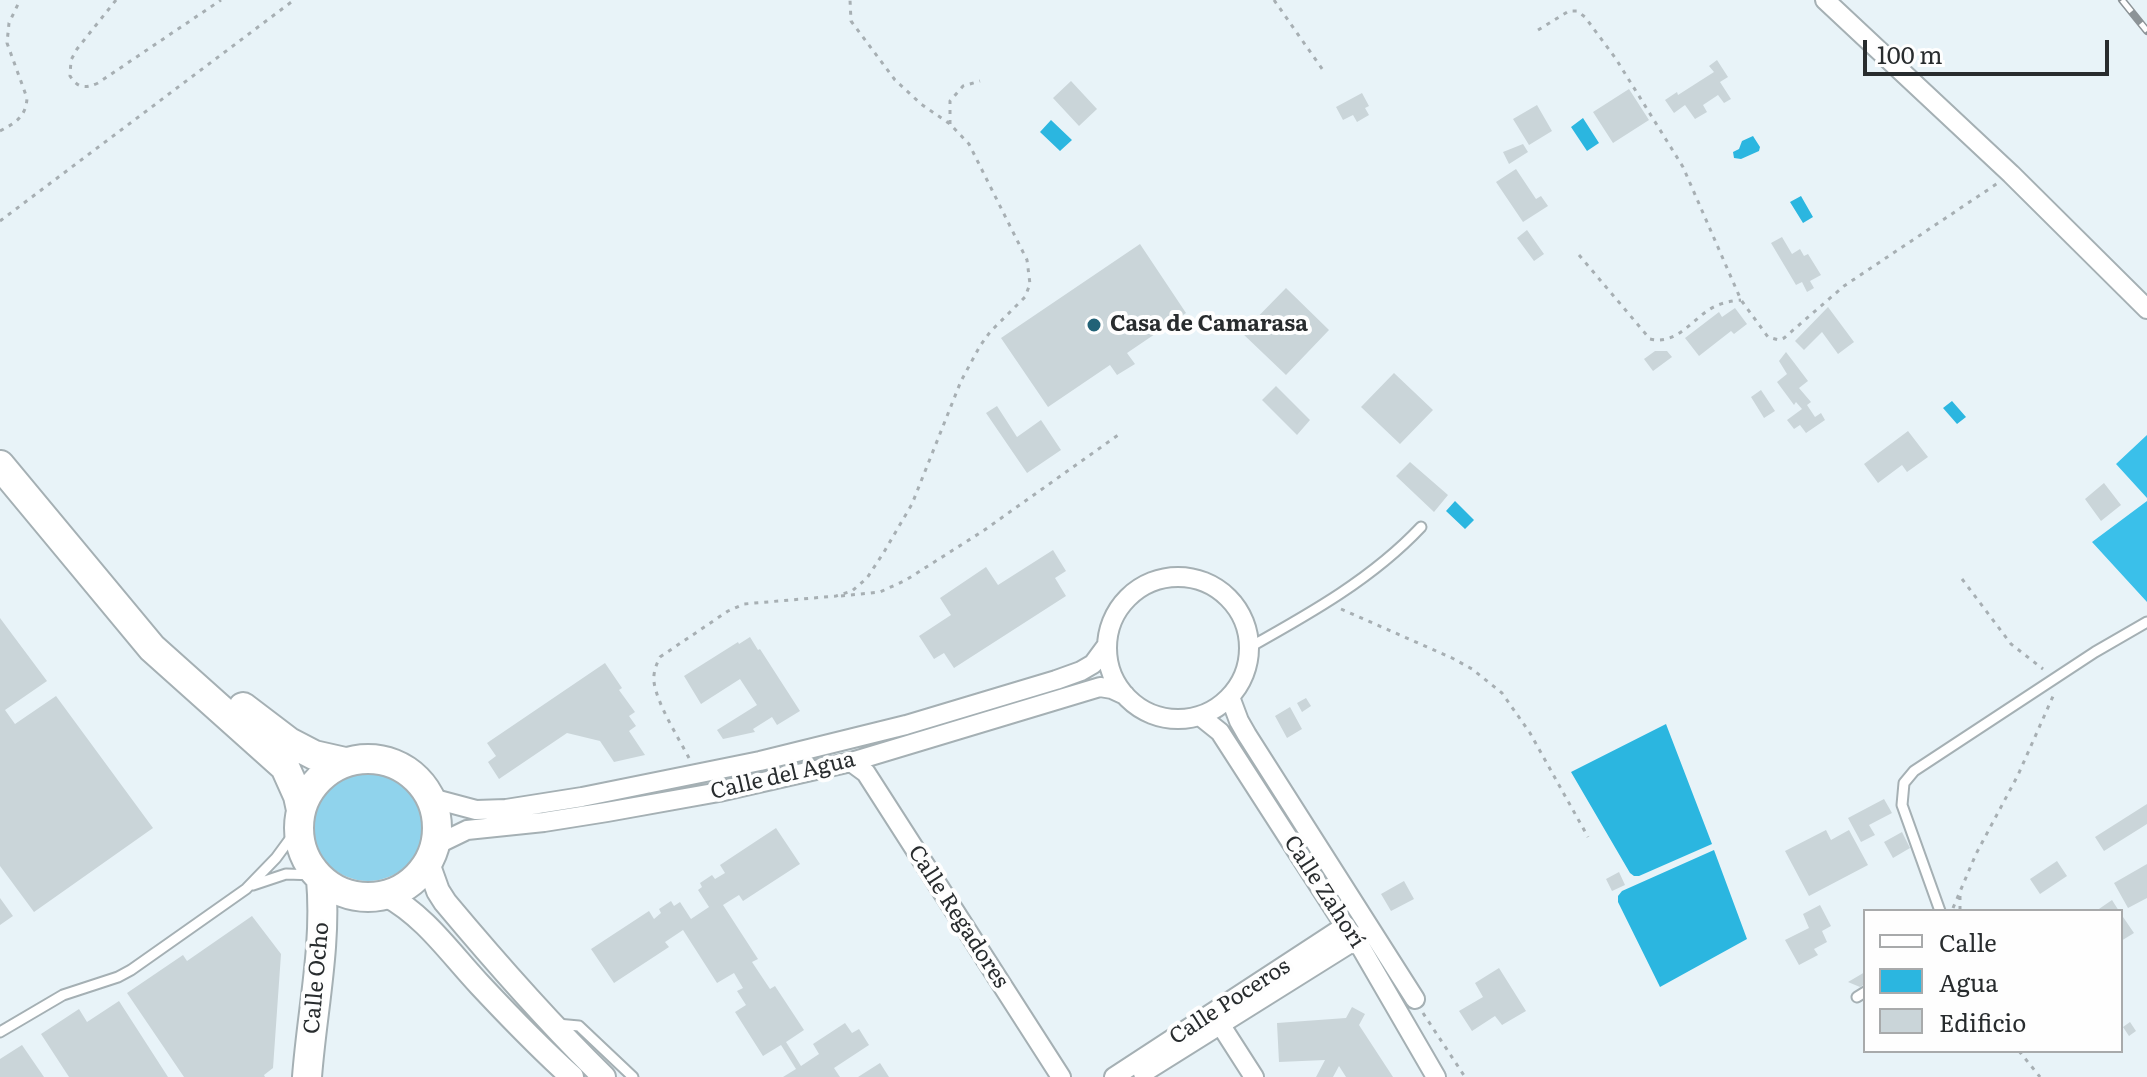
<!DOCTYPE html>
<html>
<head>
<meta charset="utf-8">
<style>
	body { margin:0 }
	#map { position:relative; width:2147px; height:1077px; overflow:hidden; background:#e8f3f8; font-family:Literata,serif }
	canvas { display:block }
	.legend { position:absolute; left:1863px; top:909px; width:260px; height:144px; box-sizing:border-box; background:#fefefe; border:2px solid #a8aaab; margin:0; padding:10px 14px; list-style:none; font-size:24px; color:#282c2e }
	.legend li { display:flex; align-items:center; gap:16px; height:40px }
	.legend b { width:40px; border:2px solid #a8aaab }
	.scale { position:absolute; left:1863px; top:40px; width:246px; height:36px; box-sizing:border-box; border:4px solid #282c2e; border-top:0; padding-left:10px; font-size:24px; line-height:28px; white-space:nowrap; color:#282c2e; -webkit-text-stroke:6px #fefefe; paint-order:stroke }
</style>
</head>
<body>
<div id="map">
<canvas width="2147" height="1077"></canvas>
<ul class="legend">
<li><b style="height:10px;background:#fff"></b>Calle</li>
<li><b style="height:22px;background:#2bb6e0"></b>Agua</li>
<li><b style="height:22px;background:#cad5d9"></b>Edificio</li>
</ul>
<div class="scale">100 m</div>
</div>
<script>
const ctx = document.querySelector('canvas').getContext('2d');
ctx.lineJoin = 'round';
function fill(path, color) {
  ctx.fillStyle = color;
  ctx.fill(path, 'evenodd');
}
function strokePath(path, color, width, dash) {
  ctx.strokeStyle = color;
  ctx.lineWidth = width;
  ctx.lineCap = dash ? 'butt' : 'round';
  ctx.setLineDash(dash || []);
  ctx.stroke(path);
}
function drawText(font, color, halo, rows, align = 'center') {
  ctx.font = font + ' Literata,serif';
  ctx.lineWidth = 8;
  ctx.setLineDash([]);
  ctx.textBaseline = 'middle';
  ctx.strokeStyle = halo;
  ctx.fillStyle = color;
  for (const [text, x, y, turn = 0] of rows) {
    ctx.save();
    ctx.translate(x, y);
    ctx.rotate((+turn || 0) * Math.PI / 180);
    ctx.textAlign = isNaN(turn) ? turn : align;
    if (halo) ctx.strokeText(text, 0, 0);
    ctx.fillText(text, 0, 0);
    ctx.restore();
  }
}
fill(new Path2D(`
	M313 826a55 55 0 1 1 110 0a55 55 0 1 1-110 0Z`), '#90d3ec');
fill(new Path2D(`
	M 2147,435 L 2147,498 L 2116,464 Z
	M 2147,501 L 2147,602 L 2092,542 Z`), '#3ac0ea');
fill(new Path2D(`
	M 1583,118 L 1599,143 L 1587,151 L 1571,127 Z
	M 1051,120 L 1072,140 L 1060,151 L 1040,132 Z
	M 1753,136 L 1760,147 L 1759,151 L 1741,159 L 1734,158 L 1733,152 L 1739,149 L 1742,141 Z
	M 1801,196 L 1813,217 L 1803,223 L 1790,202 Z
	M 1952,401 L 1966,417 L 1957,424 L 1943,408 Z
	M 1455,501 L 1474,520 L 1465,529 L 1446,511 Z
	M 1666,724 L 1712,844 L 1639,876 L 1634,876 L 1630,873 L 1571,772 Z
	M 1714,850 L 1747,939 L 1660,987 L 1618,902 L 1618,896 L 1622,891 Z`), '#2bb6e0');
fill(new Path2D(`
	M 1717,60 L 1728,77 L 1720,82 L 1731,99 L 1724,103 L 1718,95 L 1703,105 L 1707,112 L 1695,119 L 1685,105 L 1674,113 L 1665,100 L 1677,92 L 1678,95 L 1714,72 L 1709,66 Z
	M 1071,81 L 1097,109 L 1079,126 L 1053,98 Z
	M 1629,89 L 1649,120 L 1613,143 L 1593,112 Z
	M 1362,93 L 1369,106 L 1365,108 L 1369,115 L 1357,122 L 1353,115 L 1343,120 L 1336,107 Z
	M 1537,105 L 1552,131 L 1529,145 L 1513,119 Z
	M 1523,144 L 1528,152 L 1509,164 L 1503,152 Z
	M 1516,169 L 1536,199 L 1541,196 L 1548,206 L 1523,222 L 1496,182 Z
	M 1527,230 L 1544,254 L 1534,261 L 1517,238 Z
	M 1782,237 L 1792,254 L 1800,249 L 1804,256 L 1808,254 L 1821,275 L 1810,281 L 1814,288 L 1807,292 L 1802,282 L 1796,285 L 1771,243 Z
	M 1140,244 L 1186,313 L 1127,353 L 1135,364 L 1117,375 L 1110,365 L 1048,407 L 1001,338 Z
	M 1286,288 L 1329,330 L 1286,375 L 1242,333 Z
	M 1828,307 L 1854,342 L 1838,354 L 1822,332 L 1804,350 L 1795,341 Z
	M 1735,308 L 1747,324 L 1734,334 L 1731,331 L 1699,356 L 1685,338 L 1719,312 L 1722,317 Z
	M 1655,351 L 1667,351 L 1672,357 L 1653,371 L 1644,359 Z
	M 1786,352 L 1808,381 L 1799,388 L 1811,402 L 1807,405 L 1815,417 L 1821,413 L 1825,420 L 1806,433 L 1800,425 L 1794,429 L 1787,420 L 1802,409 L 1796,402 L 1794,405 L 1777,382 L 1787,374 L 1779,361 Z
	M 1394,373 L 1433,410 L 1400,444 L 1361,407 Z
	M 1276,386 L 1310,420 L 1297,435 L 1262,400 Z
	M 1761,390 L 1775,411 L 1764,418 L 1751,397 Z
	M 997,406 L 1017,437 L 1041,420 L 1061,450 L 1027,473 L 986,413 Z
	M 1908,431 L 1928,457 L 1907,472 L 1902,465 L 1878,483 L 1864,464 Z
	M 1410,462 L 1448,495 L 1434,512 L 1396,476 Z
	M 2104,483 L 2121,505 L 2101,521 L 2085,499 Z
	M 1053,550 L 1066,571 L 1055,578 L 1066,596 L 954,668 L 944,653 L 934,659 L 919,636 L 951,615 L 940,598 L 986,567 L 998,585 Z
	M 0,618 L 47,681 L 5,710 L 15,724 L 56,696 L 153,828 L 34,912 L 0,866 Z
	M 750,637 L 758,650 L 760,649 L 800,711 L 777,725 L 772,717 L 753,729 L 755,732 L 723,739 L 717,730 L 757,705 L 740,679 L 701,704 L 684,676 L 738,642 L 739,644 Z
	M 605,663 L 622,688 L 619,690 L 635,712 L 629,716 L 636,726 L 629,731 L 645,755 L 614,762 L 600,741 L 567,733 L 499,779 L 488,762 L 496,756 L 487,743 Z
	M 1306,698 L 1311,706 L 1302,712 L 1297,703 Z
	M 1290,707 L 1302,729 L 1287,738 L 1275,716 Z
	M 1884,799 L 1892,813 L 1869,825 L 1875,835 L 1861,842 L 1848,818 Z
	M 2147,804 L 2147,824 L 2104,851 L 2095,837 Z
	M 776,828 L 800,864 L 743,901 L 739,895 L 723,905 L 758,959 L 752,962 L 770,989 L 775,986 L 804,1030 L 786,1042 L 801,1066 L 819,1054 L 813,1044 L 845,1023 L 852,1033 L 859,1029 L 869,1045 L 834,1068 L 840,1077 L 783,1077 L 796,1069 L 781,1045 L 763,1056 L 735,1012 L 746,1005 L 737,991 L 743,988 L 734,973 L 717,983 L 683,930 L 665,942 L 669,947 L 614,983 L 591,949 L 649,911 L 654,919 L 661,913 L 659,909 L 671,901 L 674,906 L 680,902 L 691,919 L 709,907 L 698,890 L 702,887 L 700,883 L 712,875 L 715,879 L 725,873 L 720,865 Z
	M 1826,830 L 1831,840 L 1849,830 L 1868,865 L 1809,896 L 1785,851 Z
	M 1902,832 L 1910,848 L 1893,858 L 1884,842 Z
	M 2057,861 L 2067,876 L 2040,894 L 2030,879 Z
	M 2147,864 L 2147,898 L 2128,908 L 2114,883 Z
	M 1619,872 L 1625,885 L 1612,891 L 1606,879 Z
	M 1404,881 L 1414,899 L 1391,911 L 1381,894 Z
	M 0,898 L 13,916 L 0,925 Z
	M 2112,900 L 2119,911 L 2096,911 Z
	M 1820,905 L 1831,926 L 1822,931 L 1827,942 L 1814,949 L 1818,955 L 1799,965 L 1785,940 L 1809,928 L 1803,914 Z
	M 2121,914 L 2134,933 L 2121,941 Z
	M 252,916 L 281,954 L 273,1068 L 264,1075 L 265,1077 L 184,1077 L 127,993 L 183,955 L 187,961 Z
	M 1499,968 L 1526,1011 L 1502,1025 L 1495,1016 L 1472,1031 L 1459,1011 L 1483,997 L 1475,983 Z
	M 1865,972 L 1865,984 L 1860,987 L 1848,982 Z
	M 119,1001 L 168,1077 L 69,1077 L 41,1034 L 79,1009 L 87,1022 Z
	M 1352,1007 L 1365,1014 L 1359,1025 L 1393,1077 L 1346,1077 L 1339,1066 L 1333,1077 L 1316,1077 L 1325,1060 L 1279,1062 L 1277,1023 L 1346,1018 Z
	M 2130,1022 L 2136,1031 L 2129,1036 L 2123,1027 Z
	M 22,1045 L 44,1077 L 0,1077 L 0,1059 Z
	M 880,1063 L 889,1077 L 858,1077 Z`), '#cad5d9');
const service = new Path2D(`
	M 1250,647 C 1311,613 1373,578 1421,527
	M 253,885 L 286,874 L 316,875
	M 1940,911 L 1902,805 L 1904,783 L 1914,771 L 2095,652 L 2147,622
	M 1857,997 L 1865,992
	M 557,1024 L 579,1026 L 633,1077
	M 0,1032 L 63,995 L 118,977 L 131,970 L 246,889 L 276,858 L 298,828`);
const minor = new Path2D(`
	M 1825,0 L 2011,174 L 2147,309
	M1107 648a71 71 0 1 1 142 0a71 71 0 1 1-142 0Z
	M 1230,697 L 1239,721 L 1247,735 L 1415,999
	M 1200,716 L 1220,732 L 1345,926 L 1356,939 L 1436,1077
	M 851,762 L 866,773 L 1061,1077
	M 431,798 L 476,810 L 506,809 L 582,797 L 760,761 L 906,725 L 1056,680 L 1081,671 L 1093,664 L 1107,645
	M 436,845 L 467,830 L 544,822 L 607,812 L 719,792 L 851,762 L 1100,687 L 1112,689 L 1125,695
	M 1220,1024 L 1254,1077
	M 1143,1073 L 1365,934
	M 1114,1077 L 1345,926`);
const tertiary = new Path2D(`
	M 428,863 L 438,891 L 445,902 C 496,963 548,1022 604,1077
	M 386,895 C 425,916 450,953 480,985 C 509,1016 540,1048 572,1077`);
const primary = new Path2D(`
	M 0,465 L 152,648 L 285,767 L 298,796 L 301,810
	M 243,707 L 289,742 L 314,755 L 345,762
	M299 828a69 69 0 1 1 138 0a69 69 0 1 1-138 0Z
	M 307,1077 C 312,1011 327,945 321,879`);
strokePath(service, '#a5b0b4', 13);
strokePath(minor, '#a5b0b4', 22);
strokePath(tertiary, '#a5b0b4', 26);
strokePath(primary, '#a5b0b4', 32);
strokePath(new Path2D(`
	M 116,0 L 77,49 L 71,60 L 70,76 C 78,88 85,89 98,83 L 221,0
	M 1274,0 L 1325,73
	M 1538,30 L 1569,11 L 1577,11 L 1585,17 L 1616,59 L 1683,167 L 1741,300 L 1768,337 L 1779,340 L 1784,338 L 1844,286 L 1998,183
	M 950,124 L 950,101 L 963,86 L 980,81
	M 0,131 C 15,123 26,117 27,98 L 7,43 L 9,23 L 20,0
	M 0,221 L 294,0
	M 1579,255 L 1650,339 C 1676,345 1691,321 1710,309 C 1720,303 1730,301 1741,300
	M 1962,579 L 2011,644 L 2043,669
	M 841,596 L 880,592 L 906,580 L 983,531 L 1121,433
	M 1341,609 L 1452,658 L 1472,669 L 1502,693 L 1530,733 L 1588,837
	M 689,758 C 678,737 657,704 654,682 C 653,673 656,665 660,657 L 728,611 L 744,604 L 836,596 L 852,591 L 867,578 L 884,552 L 912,504 L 961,381 L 980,346 L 990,332 L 1025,297 L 1030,284 L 1027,260 L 969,144 L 950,124 L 921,104 L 895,80 L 851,21 L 850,0
	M 1960,896 L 1960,911
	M 1953,908 L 1976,854 L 2018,775 L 2054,694
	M 1423,1013 L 1465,1077
	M 2019,1051 L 2040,1077`), '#a7afb3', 3, [4, 6]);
strokePath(service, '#fff', 9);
strokePath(minor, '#fff', 18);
strokePath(tertiary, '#fff', 22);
strokePath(primary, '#fff', 28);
const rail = new Path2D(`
	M 2122,0 L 2147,31`);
strokePath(rail, '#8c9397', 8);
strokePath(rail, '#fefefe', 5, [15]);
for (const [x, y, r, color] of [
	[1094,325,8,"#226277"]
]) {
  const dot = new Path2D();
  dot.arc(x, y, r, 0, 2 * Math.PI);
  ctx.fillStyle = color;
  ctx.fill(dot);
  strokePath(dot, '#fefefe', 3);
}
drawText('bold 22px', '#282c2e', '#fefefe', [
	["Casa de Camarasa",1110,325]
], 'left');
drawText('22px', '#282c2e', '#fefefe', [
	["Calle del Agua",783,776,-13],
	["Calle Zahorí",1324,892,57],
	["Calle Regadores",958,917,57],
	["Calle Ocho",317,978,-85],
	["Calle Poceros",1230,1002,-33]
]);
</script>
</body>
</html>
